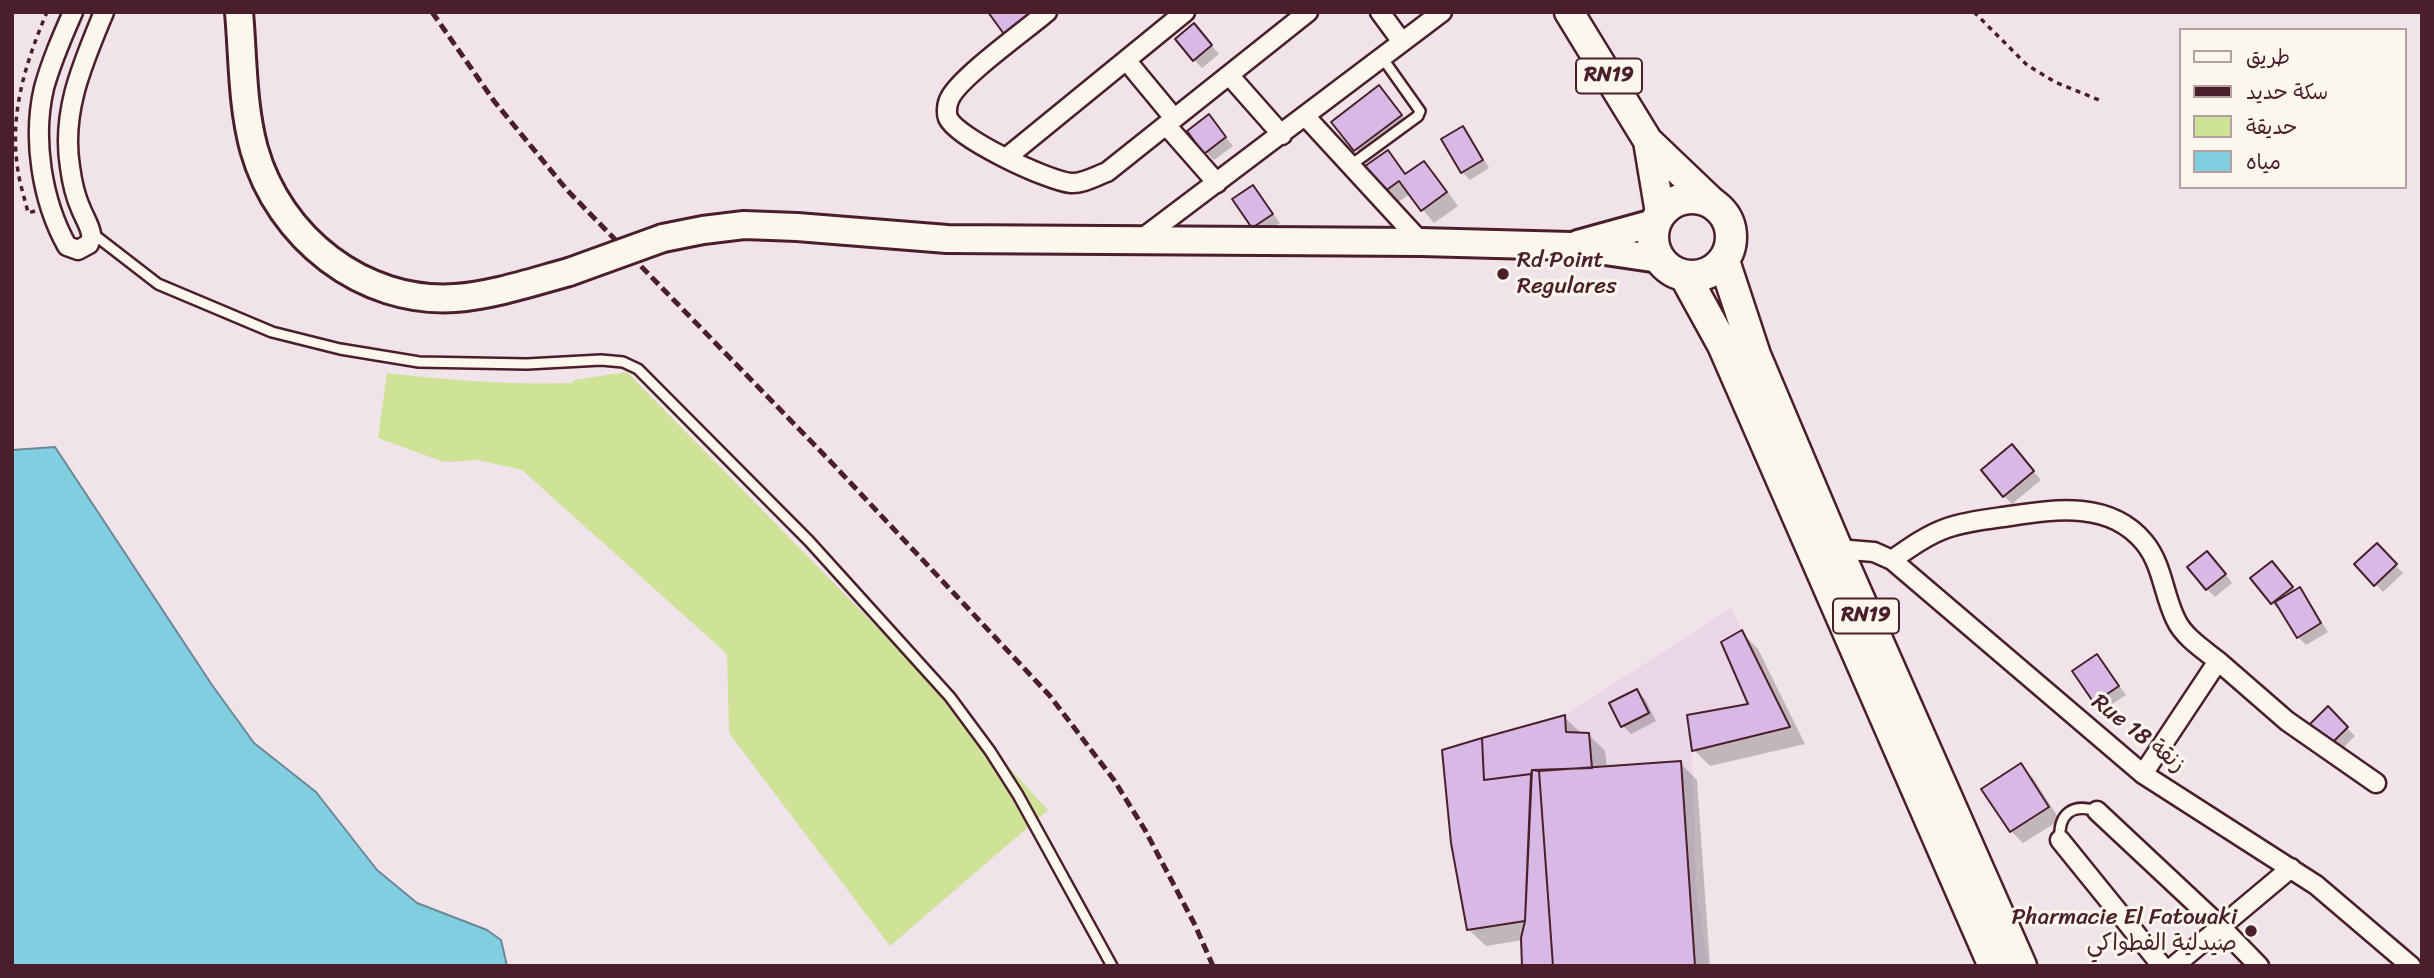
<!DOCTYPE html>
<html>
<head>
<meta charset="utf-8">
<style>
	body { margin:0 }
	#map { position:relative; width:2434px; height:978px; overflow:hidden; background:#f0e4ea; font-family:Sriracha,"Playpen Sans Arabic",sans-serif }
	canvas { display:block }
	.frame { position:absolute; inset:0; border:14px solid #4a1f2b; pointer-events:none }
	.legend { position:absolute; left:2179px; top:28px; width:228px; height:161px; box-sizing:border-box; background:#fbf7ec; border:2px solid #b4a19f; margin:0; padding:9px 12px; list-style:none; font-size:21px; color:#4a1f2b }
	.legend li { display:flex; align-items:center; gap:14px; height:35px }
	.legend b { width:35px; border:2px solid #b4a19f }
</style>
</head>
<body>
<div id="map">
<canvas width="2434" height="978"></canvas>
<div class="frame"></div>
<ul class="legend">
<li><b style="height:9px;background:#fbf7ec"></b>طريق</li>
<li><b style="height:9px;background:#4a1f2b"></b>سكة حديد</li>
<li><b style="height:19px;background:#cee397"></b>حديقة</li>
<li><b style="height:19px;background:#80cedf"></b>مياه</li>
</ul>
</div>
<script>
const ctx = document.querySelector('canvas').getContext('2d');
ctx.lineJoin = 'round';
function fill(path, color) {
  ctx.fillStyle = color;
  ctx.fill(path, 'evenodd');
}
function strokePath(path, color, width, dash) {
  ctx.strokeStyle = color;
  ctx.lineWidth = width;
  ctx.lineCap = dash ? 'butt' : 'round';
  ctx.setLineDash(dash || []);
  ctx.stroke(path);
}
function drawText(font, color, halo, rows, align = 'center') {
  ctx.font = font + ' Sriracha,"Playpen Sans Arabic",sans-serif';
  ctx.lineWidth = 6;
  ctx.setLineDash([]);
  ctx.textBaseline = 'middle';
  ctx.strokeStyle = halo;
  ctx.fillStyle = color;
  for (const [text, x, y, turn = 0] of rows) {
    ctx.save();
    ctx.translate(x, y);
    ctx.rotate((+turn || 0) * Math.PI / 180);
    ctx.textAlign = isNaN(turn) ? turn : align;
    if (halo) ctx.strokeText(text, 0, 0);
    ctx.fillText(text, 0, 0);
    ctx.restore();
  }
}
fill(new Path2D(`
	M 1731,608 L 1790,727 L 1692,751 L 1696,886 L 1708,966 L 1522,966 L 1521,938 L 1524,921 L 1467,930 L 1451,843 L 1442,750 L 1565,715 Z`), '#e9d7e8');
fill(new Path2D(`
	M 627,372 L 931,682 L 1048,810 L 890,946 L 729,733 L 727,654 L 522,470 L 478,460 L 444,462 L 378,438 L 387,373 C 449,380 510,385 572,383 L 574,380 Z`), '#cee397');
const water = new Path2D(`
	M 55,447 L 212,685 L 254,743 L 316,792 L 377,870 L 417,903 L 487,930 L 501,940 L 507,966 L 12,966 L 12,450 Z`);
fill(water, '#80cedf');
strokePath(water, '#6a8897', 2);
fill(new Path2D(`
	M 1202,34 L 1219,54 L 1202,68 L 1194,60 Z
	M 1379,87 L 1413,128 L 1368,162 L 1369,164 L 1334,122 Z
	M 1209,116 L 1233,146 L 1214,160 L 1206,152 Z
	M 1462,128 L 1470,136 L 1489,168 L 1470,180 L 1462,172 Z
	M 1388,152 L 1407,175 L 1424,163 L 1436,175 L 1458,206 L 1434,223 L 1410,194 L 1397,203 L 1385,191 Z
	M 1253,187 L 1280,223 L 1261,235 L 1253,227 Z
	M 2020,455 L 2041,480 L 2012,504 L 2004,496 Z
	M 2376,546 L 2403,573 L 2383,592 L 2357,564 Z
	M 2215,561 L 2232,583 L 2215,597 L 2207,589 Z
	M 2280,572 L 2296,592 L 2299,589 L 2307,598 L 2328,632 L 2306,645 L 2298,637 L 2282,610 L 2280,611 L 2272,603 L 2253,579 Z
	M 1742,633 L 1758,649 L 1805,744 L 1710,766 L 1694,750 L 1750,705 Z
	M 2097,656 L 2126,695 L 2103,710 L 2095,702 Z
	M 1636,691 L 1645,699 L 1656,721 L 1631,734 L 1623,726 Z
	M 2328,709 L 2355,736 L 2339,752 L 2312,725 Z
	M 1564,717 L 1582,734 L 1588,734 L 1605,751 L 1607,768 L 1680,763 L 1697,780 L 1710,966 L 1524,966 L 1523,940 L 1486,946 L 1469,930 L 1453,843 Z
	M 2020,765 L 2033,778 L 2060,820 L 2023,843 L 2011,831 Z`), '#0003');
const building = new Path2D(`
	M 988,12 L 1027,12 L 1031,19 L 1006,37 Z
	M 1194,23 L 1212,45 L 1193,61 L 1175,39 Z
	M 1379,85 L 1402,115 L 1354,151 L 1331,122 Z
	M 1209,114 L 1226,137 L 1204,154 L 1187,131 Z
	M 1463,126 L 1483,160 L 1461,173 L 1441,139 Z
	M 1388,150 L 1405,174 L 1424,161 L 1447,192 L 1421,211 L 1399,181 L 1384,192 L 1365,166 Z
	M 1253,185 L 1273,214 L 1252,228 L 1232,199 Z
	M 2012,444 L 2034,471 L 2003,497 L 1981,470 Z
	M 2377,543 L 2397,564 L 2374,586 L 2354,564 Z
	M 2207,551 L 2226,574 L 2206,590 L 2187,567 Z
	M 2272,561 L 2293,587 L 2271,604 L 2250,578 Z
	M 2300,587 L 2321,623 L 2297,638 L 2275,602 Z
	M 1742,630 L 1790,727 L 1692,751 L 1687,715 L 1748,704 L 1721,642 Z
	M 2097,654 L 2119,686 L 2094,703 L 2072,671 Z
	M 1637,689 L 1649,713 L 1621,727 L 1609,703 Z
	M 2328,706 L 2348,727 L 2330,745 L 2309,725 Z
	M 1565,715 L 1566,732 L 1589,733 L 1592,768 L 1532,770 L 1531,774 L 1484,780 L 1482,738 Z
	M 1482,738 L 1484,780 L 1531,774 L 1525,921 L 1467,930 L 1451,843 L 1442,750 Z
	M 1681,761 L 1695,966 L 1553,966 L 1539,771 Z
	M 2021,763 L 2049,807 L 2010,832 L 1981,789 Z
	M 1532,770 L 1539,771 L 1553,966 L 1522,966 L 1521,938 L 1525,921 Z`);
fill(building, '#d8b9e5');
strokePath(building, '#4a1f2b', 2);
const service = new Path2D(`
	M 1351,165 L 1418,116 L 1420,111 L 1381,56
	M 92,233 L 158,284 L 272,332 L 340,349 L 419,362 L 527,364 L 601,360 L 623,362 L 638,369 L 809,541 L 950,697 L 990,751 L 1018,795 L 1112,966
	M 2060,840 C 2058,814 2072,803 2097,811`);
const minor = new Path2D(`
	M 73,12 C 62,37 51,62 44,88 C 32,139 42,201 67,246 L 78,250 L 89,244 C 90,240 92,238 91,234 C 90,226 84,217 81,209 C 75,196 72,182 70,167 C 61,111 83,63 104,12
	M 1047,12 C 1026,30 960,77 950,98 C 947,103 946,113 948,118 C 958,139 1048,181 1071,183 C 1082,184 1096,176 1107,172 L 1308,12
	M 1380,12 L 1402,42
	M 1126,60 L 1174,118
	M 1229,75 L 1282,135
	M 1306,117 L 1421,242
	M 1166,125 L 1217,183
	M 1006,158 L 1185,12
	M 1140,240 L 1442,12
	M 1837,549 L 1874,552 L 1892,560 L 2143,774 L 2316,885 L 2411,966
	M 1892,560 C 1909,548 1927,535 1947,528 C 1967,521 1989,519 2010,516 C 2056,509 2110,501 2144,542 C 2163,565 2163,594 2176,620 C 2184,637 2203,649 2218,661
	M 2143,774 L 2218,661 L 2287,721 L 2376,783
	M 2097,811 L 2222,928 L 2259,966
	M 2060,840 L 2162,966
	M 2174,966 L 2291,868`);
const secondary = new Path2D(`
	M 239,12 C 243,57 242,105 254,149 C 279,238 363,304 455,298 C 494,295 532,282 569,272
	M 663,238 L 703,230 L 744,225 L 797,227 L 947,239 L 1421,242 L 1571,246 L 1659,259
	M 1578,244 L 1654,223`);
const primary = new Path2D(`
	M 1569,12 L 1648,141 L 1713,203
	M 1648,141 L 1660,213`);
const trunk = new Path2D(`
	M1653 237a39 39 0 1 1 78 0a39 39 0 1 1-78 0Z
	M 1724,261 L 1755,355 L 1837,549 L 2021,966
	M 1685,276 L 1723,345 L 1994,966`);
strokePath(service, '#4a1f2b', 14);
strokePath(minor, '#4a1f2b', 23);
strokePath(secondary, '#4a1f2b', 32);
strokePath(primary, '#4a1f2b', 33);
strokePath(trunk, '#4a1f2b', 35);
strokePath(new Path2D(`
	M 1974,12 L 2027,65 L 2055,82 L 2099,100
	M 35,211 L 28,213 C 25,199 20,185 18,171 C 9,114 25,64 47,12`), '#4a1f2b', 3.5, [5, 5]);
strokePath(service, '#fbf7ec', 9);
strokePath(minor, '#fbf7ec', 18);
strokePath(secondary, '#fbf7ec', 26);
strokePath(primary, '#fbf7ec', 28);
strokePath(trunk, '#fbf7ec', 30);
strokePath(new Path2D(`
	M 432,12 L 494,101 L 567,190 L 831,462 L 1050,696 L 1114,780 L 1145,830 L 1195,925 L 1213,966`), '#4a1f2b', 5, [10, 5]);
const secondaryBridge = new Path2D(`
	M 569,272 L 663,238`);
strokePath(secondaryBridge, '#4a1f2b', 32, []);
strokePath(secondaryBridge, '#fbf7ec', 26);
for (const [x, y, r, color] of [
	[1503,274,7,"#4a1f2b"],
	[2251,931,7,"#4a1f2b"]
]) {
  const dot = new Path2D();
  dot.arc(x, y, r, 0, 2 * Math.PI);
  ctx.fillStyle = color;
  ctx.fill(dot);
  strokePath(dot, '#fbf7ec', 2.5);
}
for (const [x, y, w] of [
	[1609,76,66],
	[1866,616,66]
]) {
  const box = new Path2D();
  box.roundRect(x - w / 2, y - 17.5, w, 35, 5);
  ctx.fillStyle = '#fbf7ec';
  ctx.fill(box);
  strokePath(box, '#4a1f2b', 2);
}
drawText('bold 21px', '#4a1f2b', null, [
	["RN19",1609,76],
	["RN19",1866,616]
]);
drawText('23px', '#4a1f2b', '#fbf7ec', [
	["Rd Point",1517,261],
	["Regulares",1517,287],
	["Pharmacie El Fatouaki",2237,918,"right"],
	["صيدلية الفطواكي",2237,944,"right"]
], 'left');
drawText('23px', '#4a1f2b', '#fbf7ec', [
	["Rue 18 زنقة",2138,734,38]
]);
</script>
</body>
</html>
